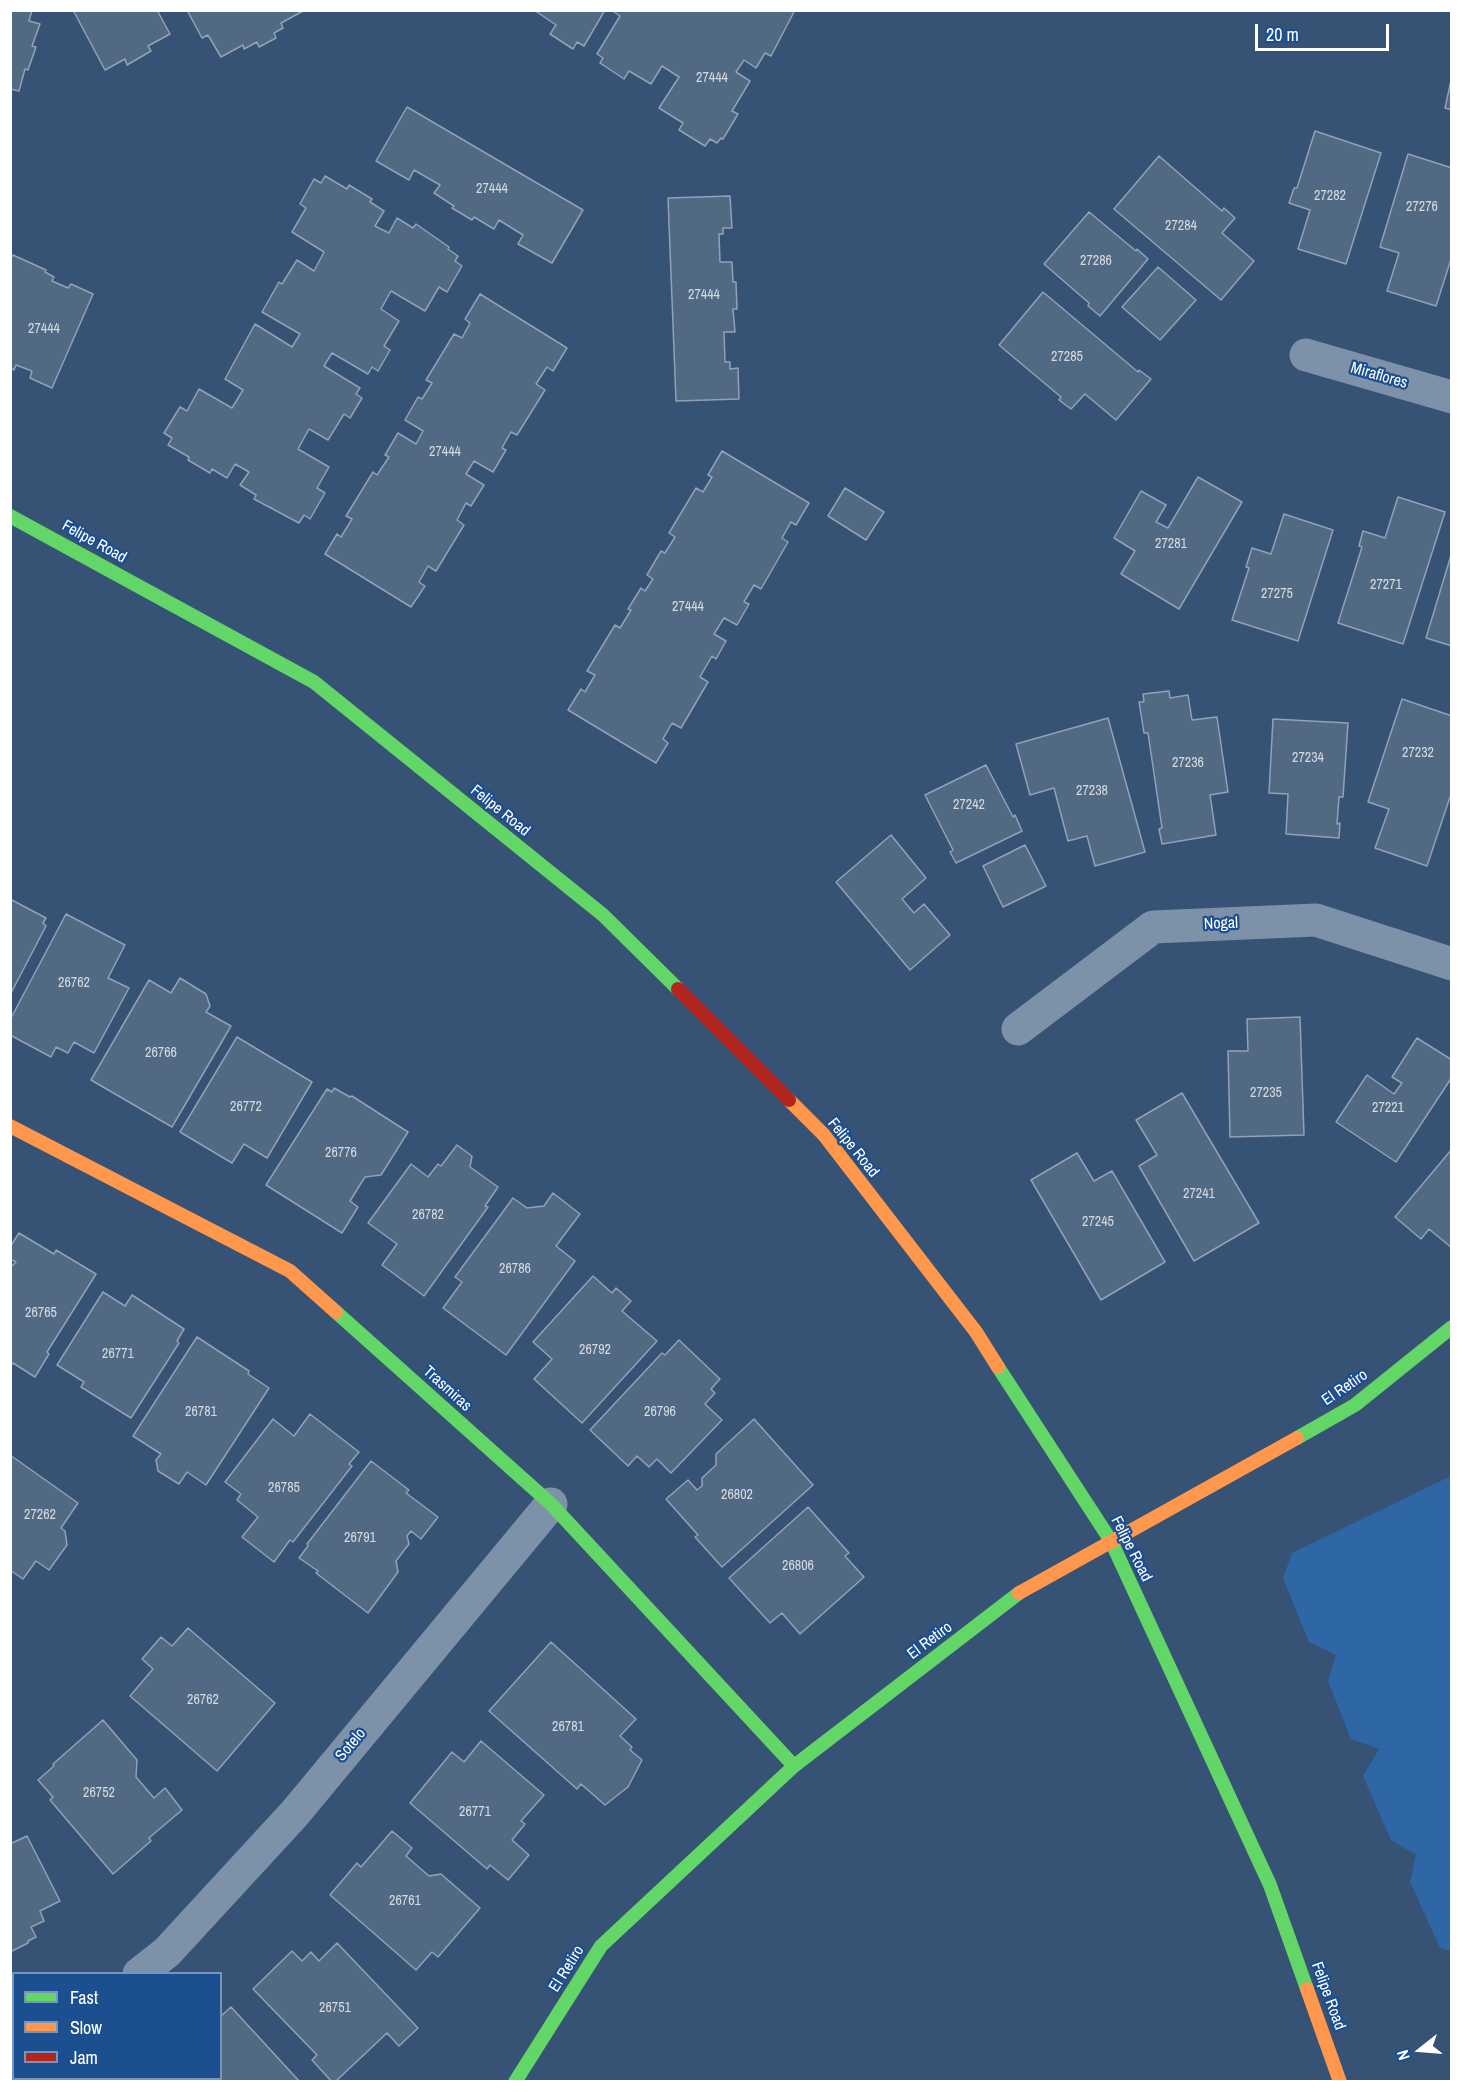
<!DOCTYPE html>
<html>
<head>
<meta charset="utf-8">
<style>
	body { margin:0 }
	#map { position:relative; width:1462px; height:2092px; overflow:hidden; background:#365274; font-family:"Archivo Narrow",sans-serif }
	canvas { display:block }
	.frame { position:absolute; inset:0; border:12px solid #fff; pointer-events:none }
	.legend { position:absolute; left:12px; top:1972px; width:210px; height:108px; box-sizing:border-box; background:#1b4f8f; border:2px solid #7695bc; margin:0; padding:8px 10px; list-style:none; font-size:18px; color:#fff }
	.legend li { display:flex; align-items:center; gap:12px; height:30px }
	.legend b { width:30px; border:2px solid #7695bc }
	.north { position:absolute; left:1390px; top:2020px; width:60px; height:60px; -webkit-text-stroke:4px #1b4f8f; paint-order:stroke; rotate:253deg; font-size:16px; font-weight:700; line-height:24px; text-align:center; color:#fff }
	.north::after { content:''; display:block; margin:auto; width:21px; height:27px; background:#fff; clip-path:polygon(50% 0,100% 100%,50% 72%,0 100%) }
	.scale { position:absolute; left:1255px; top:24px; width:134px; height:27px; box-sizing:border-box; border:3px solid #fff; border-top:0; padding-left:8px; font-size:18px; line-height:21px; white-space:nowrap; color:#fff; -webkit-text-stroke:4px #1b4f8f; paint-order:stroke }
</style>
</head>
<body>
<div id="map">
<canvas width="1462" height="2092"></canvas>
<div class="frame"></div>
<ul class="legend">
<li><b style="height:8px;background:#63d668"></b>Fast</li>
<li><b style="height:8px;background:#ff974d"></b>Slow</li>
<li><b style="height:8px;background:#b3261e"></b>Jam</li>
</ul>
<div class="north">N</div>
<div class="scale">20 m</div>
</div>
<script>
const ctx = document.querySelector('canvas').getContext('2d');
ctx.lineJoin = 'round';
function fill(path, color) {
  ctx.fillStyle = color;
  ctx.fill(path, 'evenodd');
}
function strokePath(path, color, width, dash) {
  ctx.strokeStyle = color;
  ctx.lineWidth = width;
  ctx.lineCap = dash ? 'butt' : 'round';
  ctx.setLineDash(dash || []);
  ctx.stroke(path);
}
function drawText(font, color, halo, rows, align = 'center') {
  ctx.font = font + ' "Archivo Narrow",sans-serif';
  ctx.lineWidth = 4.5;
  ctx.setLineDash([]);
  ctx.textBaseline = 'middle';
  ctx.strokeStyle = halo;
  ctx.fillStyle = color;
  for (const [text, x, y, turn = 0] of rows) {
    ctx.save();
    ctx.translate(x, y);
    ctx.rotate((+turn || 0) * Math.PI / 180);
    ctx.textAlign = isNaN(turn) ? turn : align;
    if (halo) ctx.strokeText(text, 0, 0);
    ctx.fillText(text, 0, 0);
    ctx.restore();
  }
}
fill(new Path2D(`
	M 1451,1476 L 1451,1951 L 1440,1948 L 1410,1882 L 1416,1855 L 1391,1840 L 1363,1776 L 1379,1749 L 1351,1739 L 1328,1681 L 1336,1655 L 1309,1642 L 1283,1578 L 1292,1553 Z`), '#2f66a5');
const building = new Path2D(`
	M 10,10 L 32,10 L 29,21 L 40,24 L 32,46 L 36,47 L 28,70 L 25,69 L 19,91 L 10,89 Z
	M 73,10 L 157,10 L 170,34 L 148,46 L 151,51 L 127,65 L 125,59 L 105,70 Z
	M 187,10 L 305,10 L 281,23 L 283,28 L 274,33 L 276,38 L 259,47 L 257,42 L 244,49 L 243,45 L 221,57 L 208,35 L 202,38 Z
	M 534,10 L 605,10 L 584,46 L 577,42 L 573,49 L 550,34 L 556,25 Z
	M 611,10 L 795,10 L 771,56 L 765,53 L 756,68 L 744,60 L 736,72 L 750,81 L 732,111 L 738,114 L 723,139 L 721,138 L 717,143 L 710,139 L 705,146 L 679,130 L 683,123 L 659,108 L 679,77 L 662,66 L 651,84 L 629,71 L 624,79 L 600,63 L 603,58 L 597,54 L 620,16 Z
	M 1452,76 L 1452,110 L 1445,108 Z
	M 407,107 L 583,210 L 552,263 L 518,244 L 523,235 L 499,220 L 494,229 L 474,217 L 472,220 L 452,208 L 454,206 L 434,193 L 440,185 L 414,170 L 409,180 L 376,161 Z
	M 1315,131 L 1381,153 L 1346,264 L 1298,249 L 1310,210 L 1289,203 L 1294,188 L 1297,188 Z
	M 1408,154 L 1452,168 L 1452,256 L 1436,306 L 1387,291 L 1399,253 L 1380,247 Z
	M 1159,156 L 1222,211 L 1224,208 L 1235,218 L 1222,233 L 1254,261 L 1221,300 L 1114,209 Z
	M 325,176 L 347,189 L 349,185 L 372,199 L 370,202 L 384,211 L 375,226 L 389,233 L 397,218 L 413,228 L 416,224 L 449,247 L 448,249 L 458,256 L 455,261 L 462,266 L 447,292 L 439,287 L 425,311 L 391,291 L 381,309 L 399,321 L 384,346 L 390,350 L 378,371 L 372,367 L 368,374 L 332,353 L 324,366 L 360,388 L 356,394 L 362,398 L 350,418 L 344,414 L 328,440 L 309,429 L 298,449 L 329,467 L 317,488 L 325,493 L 310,519 L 304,515 L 299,523 L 254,499 L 256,495 L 240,485 L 249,472 L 235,464 L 227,478 L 212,469 L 210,473 L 188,460 L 189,457 L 168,445 L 172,438 L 164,433 L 180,407 L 187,411 L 199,389 L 232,408 L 243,390 L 225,379 L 255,324 L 292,347 L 300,334 L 262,312 L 279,282 L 282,284 L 297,260 L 314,271 L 324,252 L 292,232 L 306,208 L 300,204 L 314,179 L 321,183 Z
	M 730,196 L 732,228 L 723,228 L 723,234 L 719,234 L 720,262 L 732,262 L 733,282 L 736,282 L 737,309 L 733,309 L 735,332 L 724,332 L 725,362 L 730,362 L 730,369 L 738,368 L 739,399 L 676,401 L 668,198 Z
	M 1089,212 L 1136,251 L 1137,249 L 1148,259 L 1100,316 L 1088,306 L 1089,303 L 1044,264 Z
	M 13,255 L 46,270 L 45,272 L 54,277 L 52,281 L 68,288 L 71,284 L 93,294 L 52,388 L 30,378 L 32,371 L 16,365 L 14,370 L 10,368 L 10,257 L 12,257 Z
	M 1158,267 L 1196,300 L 1160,340 L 1122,307 Z
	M 1043,292 L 1138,372 L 1139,370 L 1151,379 L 1116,420 L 1085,394 L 1071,409 L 1059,400 L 1061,397 L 999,345 Z
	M 480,294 L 567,348 L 553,371 L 547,367 L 536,384 L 545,390 L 517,435 L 511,432 L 502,448 L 506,450 L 493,472 L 474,461 L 466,474 L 484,485 L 471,506 L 466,503 L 457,520 L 464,525 L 436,571 L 428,566 L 419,582 L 425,586 L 411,607 L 325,554 L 337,534 L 341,537 L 352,519 L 346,516 L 373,472 L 377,475 L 389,457 L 385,455 L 398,433 L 416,444 L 423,431 L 405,420 L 418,397 L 422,399 L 432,383 L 426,380 L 454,334 L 462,338 L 470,323 L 465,319 Z
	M 722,451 L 809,503 L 796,525 L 791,522 L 782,538 L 788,542 L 761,589 L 754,585 L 744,602 L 749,604 L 737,625 L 724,618 L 714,634 L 726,641 L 716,659 L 712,656 L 700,677 L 708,682 L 681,728 L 672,723 L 663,739 L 668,743 L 656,763 L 568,710 L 581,689 L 585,692 L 595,675 L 587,671 L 615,625 L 620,628 L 631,610 L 628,609 L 641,588 L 645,591 L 653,579 L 647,575 L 661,551 L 665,553 L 675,537 L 669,533 L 696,488 L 703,492 L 712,477 L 708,475 Z
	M 1198,477 L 1242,502 L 1179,609 L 1121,574 L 1135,551 L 1114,538 L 1141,491 L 1166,505 L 1156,522 L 1168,528 Z
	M 845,488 L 884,512 L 866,540 L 828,516 Z
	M 1398,497 L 1445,512 L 1403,644 L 1338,623 L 1362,547 L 1359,546 L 1363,531 L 1385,538 Z
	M 1284,514 L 1333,530 L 1298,641 L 1232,620 L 1249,568 L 1246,567 L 1252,548 L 1271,554 Z
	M 1452,552 L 1452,646 L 1426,638 Z
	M 1169,691 L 1170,698 L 1188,695 L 1192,720 L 1217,717 L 1228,792 L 1210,795 L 1216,835 L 1162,844 L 1159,829 L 1162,828 L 1148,733 L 1144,733 L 1139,702 L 1144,702 L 1143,694 Z
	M 1402,699 L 1452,716 L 1452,791 L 1427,866 L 1375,848 L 1389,809 L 1368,802 Z
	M 1108,718 L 1145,852 L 1095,866 L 1087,836 L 1068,841 L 1054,788 L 1030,795 L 1016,744 Z
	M 1273,719 L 1348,723 L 1343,797 L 1339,797 L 1337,824 L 1340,823 L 1339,838 L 1286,834 L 1288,794 L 1269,793 Z
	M 986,765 L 1013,817 L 1015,815 L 1022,831 L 956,863 L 950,852 L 953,850 L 925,795 Z
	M 891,835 L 926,878 L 902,899 L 914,913 L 924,904 L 950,935 L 910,970 L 836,882 Z
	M 1025,845 L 1046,886 L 1003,907 L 983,866 Z
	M 10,899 L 46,918 L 43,923 L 46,926 L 10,995 Z
	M 66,914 L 125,945 L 108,978 L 129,988 L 94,1053 L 74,1042 L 68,1053 L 56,1047 L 51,1057 L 10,1035 L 10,1020 Z
	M 180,978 L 206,994 L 210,1006 L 206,1012 L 231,1026 L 172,1127 L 91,1080 L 149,980 L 171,993 Z
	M 1300,1017 L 1304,1135 L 1230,1137 L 1228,1051 L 1248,1051 L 1247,1019 Z
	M 237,1037 L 312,1082 L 267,1158 L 244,1144 L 232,1163 L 180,1132 Z
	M 1417,1038 L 1452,1060 L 1452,1077 L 1396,1162 L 1336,1122 L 1367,1075 L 1394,1094 L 1402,1083 L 1392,1077 Z
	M 334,1088 L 350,1097 L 352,1096 L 408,1132 L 381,1175 L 365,1177 L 350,1201 L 358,1207 L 342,1233 L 266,1185 L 327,1089 L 332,1092 Z
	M 1182,1093 L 1259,1223 L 1194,1261 L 1139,1166 L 1157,1155 L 1136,1120 Z
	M 457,1145 L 472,1156 L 470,1167 L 498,1187 L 485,1206 L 488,1207 L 424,1296 L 382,1265 L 397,1244 L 368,1223 L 411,1164 L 428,1177 L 438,1164 L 441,1166 Z
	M 1452,1149 L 1452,1248 L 1429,1229 L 1421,1239 L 1395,1217 Z
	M 1077,1153 L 1094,1181 L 1112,1171 L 1165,1262 L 1101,1300 L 1031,1180 Z
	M 553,1193 L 580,1214 L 556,1246 L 575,1261 L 506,1355 L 443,1308 L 462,1282 L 455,1277 L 513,1198 L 527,1208 L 544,1206 Z
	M 19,1233 L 54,1254 L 56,1250 L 96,1274 L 47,1352 L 49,1354 L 35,1377 L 13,1363 L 10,1367 L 10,1268 L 16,1262 L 10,1259 L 10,1247 Z
	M 593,1276 L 612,1293 L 616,1288 L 631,1301 L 622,1311 L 657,1341 L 582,1423 L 534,1379 L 552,1359 L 533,1342 Z
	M 103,1292 L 125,1306 L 132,1295 L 184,1329 L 177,1341 L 179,1343 L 131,1418 L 81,1387 L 84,1382 L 57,1365 Z
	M 197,1337 L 249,1371 L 248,1374 L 269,1388 L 206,1485 L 187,1472 L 179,1484 L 158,1471 L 156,1460 L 161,1454 L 133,1436 Z
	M 679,1340 L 720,1379 L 711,1389 L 715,1393 L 705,1404 L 722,1420 L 671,1473 L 657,1459 L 649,1467 L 637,1456 L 628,1466 L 590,1430 L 662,1353 L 665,1355 Z
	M 310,1414 L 359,1452 L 349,1464 L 352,1466 L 293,1542 L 290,1540 L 274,1562 L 242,1537 L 258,1517 L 237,1500 L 241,1494 L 225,1482 L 273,1419 L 294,1436 Z
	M 754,1419 L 813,1485 L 722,1567 L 695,1537 L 698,1535 L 666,1499 L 688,1480 L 697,1490 L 702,1486 L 702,1478 L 716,1465 L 716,1454 Z
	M 10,1455 L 78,1503 L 61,1528 L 65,1531 L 67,1545 L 49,1570 L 36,1561 L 23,1579 L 10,1570 Z
	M 371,1461 L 409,1490 L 406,1493 L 438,1517 L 421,1539 L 411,1531 L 407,1536 L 409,1544 L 396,1561 L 398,1572 L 368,1613 L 316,1573 L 318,1571 L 299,1558 L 308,1546 L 307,1544 Z
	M 808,1507 L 849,1553 L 845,1556 L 864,1577 L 800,1634 L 782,1613 L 770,1623 L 729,1578 Z
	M 188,1628 L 275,1703 L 217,1771 L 130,1696 L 153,1669 L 142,1659 L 161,1637 L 172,1646 Z
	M 551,1642 L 636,1719 L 620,1736 L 632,1747 L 630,1750 L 642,1760 L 628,1787 L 605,1805 L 581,1784 L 577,1789 L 489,1711 Z
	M 103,1720 L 137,1760 L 136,1777 L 154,1798 L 165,1788 L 182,1810 L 149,1838 L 151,1841 L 113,1874 L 50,1800 L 53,1797 L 38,1780 L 54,1766 L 53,1764 Z
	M 481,1741 L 544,1795 L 521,1821 L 525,1824 L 512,1840 L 529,1855 L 508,1880 L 490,1865 L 487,1869 L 410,1803 L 452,1752 L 464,1762 Z
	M 392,1831 L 412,1848 L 406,1856 L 429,1876 L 441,1874 L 480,1908 L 438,1957 L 432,1952 L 416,1970 L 330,1895 L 357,1863 L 361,1867 Z
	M 27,1836 L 60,1901 L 40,1911 L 44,1921 L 31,1927 L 36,1937 L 28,1941 L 28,1943 L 10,1952 L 10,1844 Z
	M 337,1943 L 418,2028 L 399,2046 L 387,2033 L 335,2082 L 332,2082 L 312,2060 L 317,2055 L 253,1989 L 292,1951 L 302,1961 L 311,1952 L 319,1961 Z
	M 231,2007 L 300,2082 L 179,2082 L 177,2078 L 220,2078 L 220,2017 Z`);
fill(building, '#526984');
strokePath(building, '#92a2b6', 1.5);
strokePath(new Path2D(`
	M 1306,355 L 1452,397
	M 1018,1029 L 1153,927 L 1316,920 L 1452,964
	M 139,1974 L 167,1952 L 295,1813 L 551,1504
	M 10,2060 L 14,2059`), '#7d92a8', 33);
strokePath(new Path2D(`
	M 10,516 L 314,682 L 603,915 L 678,989
	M 336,1312 L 551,1504 L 794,1766
	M 998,1367 L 1111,1541 L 1270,1885 L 1307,1989
	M 1297,1438 L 1355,1405 L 1452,1327
	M 515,2082 L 601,1946 L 794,1766 L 1019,1593`), '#63d668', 14);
strokePath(new Path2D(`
	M 789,1100 L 824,1135 L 976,1332 L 998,1367
	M 10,1126 L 290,1271 L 336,1312
	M 1019,1593 L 1297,1438
	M 1307,1989 L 1340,2082`), '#ff974d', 14);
strokePath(new Path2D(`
	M 678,989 L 789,1100`), '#b3261e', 14);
drawText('14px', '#d4dae0', null, [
	["27444",712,78],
	["27444",492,189],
	["27282",1330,196],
	["27276",1422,207],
	["27284",1181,226],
	["27286",1096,261],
	["27444",704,295],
	["27444",44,329],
	["27285",1067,357],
	["27444",445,452],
	["27281",1171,544],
	["27271",1386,585],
	["27275",1277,594],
	["27444",688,607],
	["27232",1418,753],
	["27234",1308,758],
	["27236",1188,763],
	["27238",1092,791],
	["27242",969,805],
	["26762",74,983],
	["26766",161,1053],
	["27235",1266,1093],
	["26772",246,1107],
	["27221",1388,1108],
	["26776",341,1153],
	["27241",1199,1194],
	["26782",428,1215],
	["27245",1098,1222],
	["26786",515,1269],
	["26765",41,1313],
	["26792",595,1350],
	["26771",118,1354],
	["26781",201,1412],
	["26796",660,1412],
	["26785",284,1488],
	["26802",737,1495],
	["27262",40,1515],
	["26791",360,1538],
	["26806",798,1566],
	["26762",203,1700],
	["26781",568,1727],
	["26752",99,1793],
	["26771",475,1812],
	["26761",405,1901],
	["26751",335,2008]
]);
drawText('16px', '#fff', '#1b4f8f', [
	["Miraflores",1379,376,16],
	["Felipe Road",94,542,29],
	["Felipe Road",500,811,39],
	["Nogal",1221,924,-2],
	["Felipe Road",853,1148,51],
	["El Retiro",1345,1388,-34],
	["Trasmiras",447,1389,42],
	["Felipe Road",1131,1549,63],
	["El Retiro",930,1641,-37],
	["Sotelo",351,1745,-50],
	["El Retiro",567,1969,-58],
	["Felipe Road",1328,1996,70]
]);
</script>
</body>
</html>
